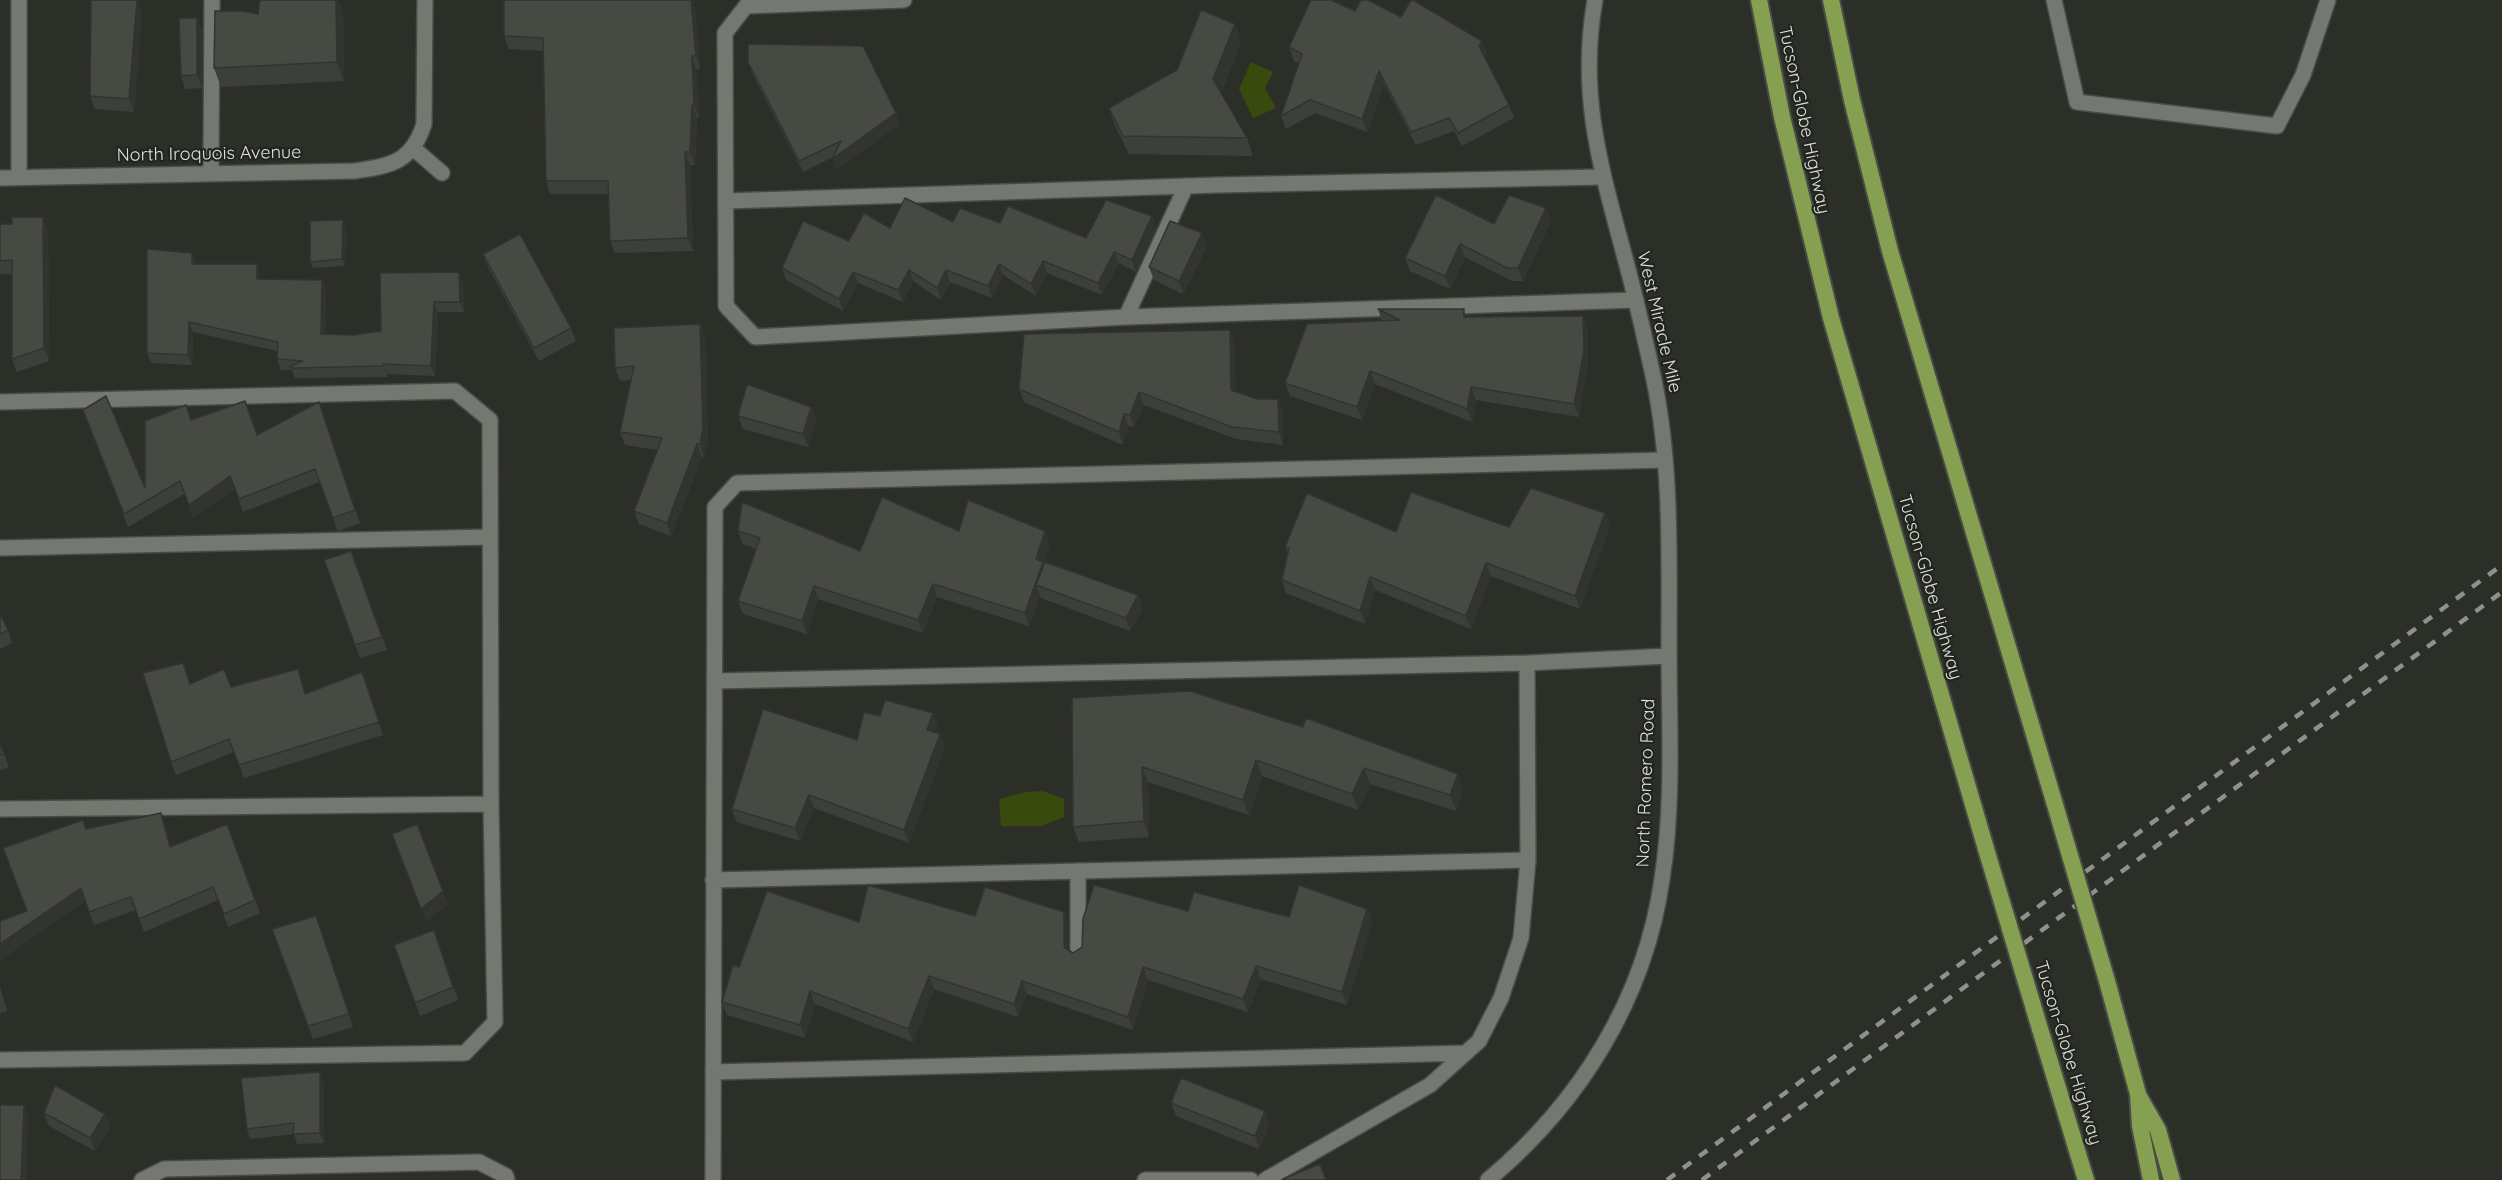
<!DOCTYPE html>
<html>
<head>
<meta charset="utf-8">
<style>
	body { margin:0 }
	canvas { display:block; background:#2c2f28 }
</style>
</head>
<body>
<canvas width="2502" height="1180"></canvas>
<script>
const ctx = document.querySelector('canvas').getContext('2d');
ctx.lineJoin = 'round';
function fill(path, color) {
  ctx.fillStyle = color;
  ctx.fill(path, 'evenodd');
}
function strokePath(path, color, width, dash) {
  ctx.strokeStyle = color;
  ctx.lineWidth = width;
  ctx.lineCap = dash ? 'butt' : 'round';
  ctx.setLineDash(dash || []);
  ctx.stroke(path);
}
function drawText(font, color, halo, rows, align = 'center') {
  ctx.font = font + ' Quicksand,sans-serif';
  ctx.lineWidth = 4.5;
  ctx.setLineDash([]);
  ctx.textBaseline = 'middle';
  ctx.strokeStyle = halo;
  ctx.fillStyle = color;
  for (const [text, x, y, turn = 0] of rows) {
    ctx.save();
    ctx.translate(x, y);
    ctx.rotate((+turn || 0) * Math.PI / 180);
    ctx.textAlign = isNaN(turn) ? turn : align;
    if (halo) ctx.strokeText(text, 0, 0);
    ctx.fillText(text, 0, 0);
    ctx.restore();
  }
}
fill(new Path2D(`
	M 1251,62 L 1273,72 L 1265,88 L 1276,108 L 1253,118 L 1239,89 Z
	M 1043,791 L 1064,799 L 1064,817 L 1042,826 L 1001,826 L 999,799 L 1026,792 Z`), '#384a0d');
const service = new Path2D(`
	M 904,0 L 746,6 L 725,33 L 726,306 L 755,337 L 1126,317 L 1636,300
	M 2054,0 L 2077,102 L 2277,126 L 2303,75 L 2328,0
	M 211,172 L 212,0
	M 726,201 L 1218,185 L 1603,177
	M 1126,317 L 1186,186
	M 0,402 L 455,391 L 490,420 L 491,804 L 495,1022 L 465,1053 L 0,1060
	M 0,548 L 490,537
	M 715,681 L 1527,663 L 1669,656
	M 0,809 L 491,804
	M 1078,871 L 1078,956
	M 713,880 L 1528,860
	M 713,1072 L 1466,1053
	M 142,1180 L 164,1169 L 479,1162 L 506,1176 L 507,1180
	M 713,1180 L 715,507 L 737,483 L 1665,460
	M 1145,1180 L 1251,1180
	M 1265,1180 L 1430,1085 L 1479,1041 L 1501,998 L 1521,938 L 1528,860 L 1527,663`);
const minor = new Path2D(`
	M 19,0 L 19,178
	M 413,148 L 442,173
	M 0,178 L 354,171 C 391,166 412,162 424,124 L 425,0
	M 1488,1180 C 1580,1103 1645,999 1662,879 C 1674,803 1669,724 1669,648 C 1669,559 1672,467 1654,380 C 1645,339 1636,298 1625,258 C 1601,168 1578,95 1595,0`);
const trunk = new Path2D(`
	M 1759,0 L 1782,117 L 1831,318 L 1986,849
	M 1831,0 L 1852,100 L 1890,251 L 2053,798
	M 2107,981 L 2138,1094 L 2140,1126 L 2151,1180
	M 2040,1029 L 2086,1180
	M 2138,1095 L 2158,1130 L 2172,1180`);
strokePath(service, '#494c46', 18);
strokePath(minor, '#494c46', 18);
strokePath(trunk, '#494c46', 20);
strokePath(service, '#747870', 15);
strokePath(minor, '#747870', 15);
strokePath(trunk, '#86a052', 16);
strokePath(new Path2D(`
	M 1667,1180 L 2502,565
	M 1702,1180 L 2502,592`), '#8f918c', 4.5, [10, 10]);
const trunkBridge = new Path2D(`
	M 2053,798 L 2107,981
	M 1986,849 L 2040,1029`);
strokePath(trunkBridge, '#494c46', 20, []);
strokePath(trunkBridge, '#86a052', 16);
fill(new Path2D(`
	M 260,0 L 338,0 L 343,11 L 344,81 L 221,87 L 214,68 L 258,14 Z
	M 504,0 L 692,0 L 695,8 L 700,69 L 696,69 L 699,118 L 697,118 L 695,165 L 690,165 L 693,251 L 615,253 L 610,241 L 609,194 L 550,194 L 546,181 L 543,51 L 509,49 L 504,36 Z
	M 1355,11 L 1401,17 L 1482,41 L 1487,54 L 1485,58 L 1509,105 L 1514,118 L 1462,146 L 1454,131 L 1416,145 L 1384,84 L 1367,132 L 1315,113 L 1286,129 L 1281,116 L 1299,63 L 1294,61 L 1289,47 Z
	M 142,12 L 134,112 L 95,109 L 90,96 Z
	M 197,18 L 202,31 L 202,88 L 185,89 L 181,76 Z
	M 1241,42 L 1221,93 L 1247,138 L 1253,156 L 1129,154 L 1115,126 L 1109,108 Z
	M 748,62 L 900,124 L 836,170 L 833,157 L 803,172 L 752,73 Z
	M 1546,208 L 1551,221 L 1523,281 L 1512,281 L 1465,257 L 1450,289 L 1410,271 L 1405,258 L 1494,224 Z
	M 953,222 L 1000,223 L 1086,238 L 1156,228 L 1136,272 L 1119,263 L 1102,295 L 1047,273 L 1036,296 L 1003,275 L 992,298 L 950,282 L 941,300 L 913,281 L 903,302 L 858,283 L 843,311 L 786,280 L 782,268 L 849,241 L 890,228 Z
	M 0,224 L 12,224 L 48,230 L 49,361 L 17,372 L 12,359 L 12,274 L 0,274 Z
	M 346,227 L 345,266 L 313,268 L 310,262 Z
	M 1202,233 L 1207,246 L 1183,294 L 1154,280 L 1149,267 Z
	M 192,253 L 196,264 L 260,274 L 260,279 L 326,290 L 325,334 L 353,335 L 381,331 L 463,283 L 464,312 L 438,312 L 435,376 L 387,374 L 387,377 L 295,378 L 292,370 L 281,370 L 277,359 L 277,351 L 193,332 L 192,365 L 151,363 L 147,353 Z
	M 483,254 L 571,328 L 576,341 L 539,361 L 488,267 Z
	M 1378,309 L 1588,329 L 1588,364 L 1579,417 L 1476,400 L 1472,422 L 1375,384 L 1362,420 L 1290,396 L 1285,383 L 1382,321 Z
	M 700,324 L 705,337 L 708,441 L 704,457 L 702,457 L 671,536 L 639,524 L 634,511 L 657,450 L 625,445 L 620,432 L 631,380 L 620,381 L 615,368 Z
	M 1235,343 L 1235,392 L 1257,399 L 1278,399 L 1283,412 L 1283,445 L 1236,439 L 1144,405 L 1134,427 L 1128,426 L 1123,445 L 1024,402 L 1019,389 Z
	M 319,402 L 360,523 L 338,531 L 319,482 L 243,512 L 235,489 L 193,518 L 184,494 L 128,527 L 83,410 L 145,488 L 192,420 L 257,435 Z
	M 811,407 L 816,420 L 808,447 L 743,429 L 738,416 Z
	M 1605,513 L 1610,526 L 1580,609 L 1491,576 L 1471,629 L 1375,590 L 1365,624 L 1286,593 L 1282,580 L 1288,554 L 1285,547 L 1396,532 L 1509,527 Z
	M 738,531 L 860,551 L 959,531 L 1050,544 L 1044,564 L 1138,595 L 1143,608 L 1130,631 L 1041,598 L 1040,596 L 1029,626 L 937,597 L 923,633 L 818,599 L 807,634 L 743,614 L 738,601 L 757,549 L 743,544 Z
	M 351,551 L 387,650 L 360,658 L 324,560 Z
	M 0,614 L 8,630 L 12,643 L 0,649 Z
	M 362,672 L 383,735 L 244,778 L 234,752 L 176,775 L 171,762 L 190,684 L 306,693 Z
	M 1072,698 L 1458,774 L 1463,789 L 1456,811 L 1370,784 L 1358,810 L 1262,776 L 1249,815 L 1148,782 L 1149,837 L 1079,842 L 1073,827 Z
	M 880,716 L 938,726 L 935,732 L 940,734 L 945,747 L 909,843 L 814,808 L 800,841 L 737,822 L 732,809 L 857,740 Z
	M 0,743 L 9,767 L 0,770 Z
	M 227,824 L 260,913 L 228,927 L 218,900 L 144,932 L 136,910 L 94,925 L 85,901 L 0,960 L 0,921 L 26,911 L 86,829 L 165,826 L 171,847 Z
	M 1367,909 L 1372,922 L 1347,1005 L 1261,979 L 1248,1012 L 1148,980 L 1133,1030 L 1027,994 L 1018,1017 L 934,989 L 913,1042 L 815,1004 L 805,1038 L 727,1015 L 722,1002 L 739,967 L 859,922 L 975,916 L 1064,912 L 1068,925 L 1068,950 L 1073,953 L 1188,911 L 1289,917 Z
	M 272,929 L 321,929 L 353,1027 L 313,1039 Z
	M 434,930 L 458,1000 L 420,1016 L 394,945 Z
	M 0,987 L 7,1011 L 0,1013 Z
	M 324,1083 L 324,1143 L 297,1144 L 294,1134 L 250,1139 L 247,1129 Z
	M 1171,1103 L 1269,1124 L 1259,1149 L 1176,1116 Z
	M 44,1113 L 105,1114 L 110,1127 L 95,1151 L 49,1126 Z`), '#3d403a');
fill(new Path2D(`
	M 137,0 L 142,12 L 134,112 L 129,99 Z
	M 336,0 L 338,0 L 343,11 L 344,81 L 337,62 Z
	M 691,0 L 692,0 L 695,8 L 700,69 L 696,56 Z
	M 197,18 L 202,31 L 202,88 L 197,75 Z
	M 1235,24 L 1241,42 L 1219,97 L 1213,79 Z
	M 1482,41 L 1487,54 L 1484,60 L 1479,46 Z
	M 692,56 L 696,69 L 699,118 L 694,105 Z
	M 1379,71 L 1384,84 L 1367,132 L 1362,119 Z
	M 692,105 L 697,118 L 695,165 L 690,152 Z
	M 896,113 L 900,124 L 836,170 L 832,159 Z
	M 685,152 L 690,165 L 693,251 L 688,238 Z
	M 1546,208 L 1551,221 L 1523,281 L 1518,268 Z
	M 1152,216 L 1156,228 L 1136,272 L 1132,260 Z
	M 43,217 L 48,230 L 49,361 L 44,348 Z
	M 343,220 L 346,227 L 345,266 L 342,259 Z
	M 1202,233 L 1207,246 L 1183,294 L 1179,281 Z
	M 1460,244 L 1465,257 L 1450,289 L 1445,276 Z
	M 1114,252 L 1119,263 L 1102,295 L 1098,283 Z
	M 192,253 L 196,264 L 192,264 Z
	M 1043,261 L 1047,273 L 1036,296 L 1031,284 Z
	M 257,264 L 260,274 L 261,289 L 257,279 Z
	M 999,264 L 1003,275 L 992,298 L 988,286 Z
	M 909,270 L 913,281 L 903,302 L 898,290 Z
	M 946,270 L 950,282 L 941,300 L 937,288 Z
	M 459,272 L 463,283 L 464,312 L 460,302 Z
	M 853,272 L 858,283 L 843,311 L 839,299 Z
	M 322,280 L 326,290 L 325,345 L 321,334 Z
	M 434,302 L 438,312 L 435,376 L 431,366 Z
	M 1583,316 L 1588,329 L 1588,364 L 1579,417 L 1574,404 Z
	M 189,322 L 193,332 L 192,365 L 188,355 Z
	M 700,324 L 705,337 L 708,441 L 704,457 L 700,444 Z
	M 1230,330 L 1235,343 L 1236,403 L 1231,390 Z
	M 1370,371 L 1375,384 L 1362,420 L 1357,407 Z
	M 1471,387 L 1476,400 L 1472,422 L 1467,409 Z
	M 1139,392 L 1144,405 L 1134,427 L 1130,415 Z
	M 1278,399 L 1283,412 L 1283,445 L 1279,432 Z
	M 811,407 L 816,420 L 808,447 L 803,434 Z
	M 1124,414 L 1128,426 L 1123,445 L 1119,432 Z
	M 697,444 L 702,457 L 671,536 L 667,523 Z
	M 230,476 L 235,489 L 193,518 L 189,505 Z
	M 1605,513 L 1610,526 L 1580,609 L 1575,596 Z
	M 1045,531 L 1050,544 L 1044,563 L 1048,575 L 1036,585 L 1040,596 L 1029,626 L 1025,613 L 1036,559 Z
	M 1486,563 L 1491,576 L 1471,629 L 1466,616 Z
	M 1370,577 L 1375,590 L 1365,624 L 1360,611 Z
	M 933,584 L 937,597 L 923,633 L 918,620 Z
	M 814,586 L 818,599 L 807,634 L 802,621 Z
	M 1138,595 L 1143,608 L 1130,631 L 1126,618 Z
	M 933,713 L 938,726 L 931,743 L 927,730 Z
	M 940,734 L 945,747 L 909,843 L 904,830 Z
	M 1256,760 L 1262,776 L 1249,815 L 1243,800 Z
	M 1142,767 L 1148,782 L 1149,837 L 1144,821 Z
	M 1364,768 L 1370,784 L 1358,810 L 1352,794 Z
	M 1458,774 L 1463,789 L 1456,811 L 1450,795 Z
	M 809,795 L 814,808 L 800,841 L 795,828 Z
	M 161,813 L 165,826 L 175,860 L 170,847 Z
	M 81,888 L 86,901 L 0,960 L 0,944 Z
	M 443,891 L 448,904 L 426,922 L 421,909 Z
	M 1367,909 L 1372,922 L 1347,1005 L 1342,992 Z
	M 1064,912 L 1068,925 L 1068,957 L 1064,944 Z
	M 1256,966 L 1261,979 L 1248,1012 L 1243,999 Z
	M 1143,967 L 1148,980 L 1133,1030 L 1128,1017 Z
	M 929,976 L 934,989 L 913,1042 L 908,1029 Z
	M 1022,981 L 1027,994 L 1018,1017 L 1014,1004 Z
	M 810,991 L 815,1004 L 805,1038 L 800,1025 Z
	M 320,1072 L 324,1083 L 324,1143 L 320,1133 Z
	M 24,1105 L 28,1118 L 26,1180 L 21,1180 Z
	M 1265,1111 L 1269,1124 L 1259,1149 L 1255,1136 Z
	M 105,1114 L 110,1127 L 95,1151 L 90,1138 Z`), '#32342f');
const building = new Path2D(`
	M 91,0 L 137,0 L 129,99 L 90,96 Z
	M 260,0 L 336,0 L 337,62 L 214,68 L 215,11 L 243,11 L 258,14 Z
	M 504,0 L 691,0 L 696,56 L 692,56 L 694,105 L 692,105 L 690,152 L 685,152 L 688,238 L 610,241 L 608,181 L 546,181 L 543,38 L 504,36 Z
	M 1311,0 L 1331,0 L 1355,11 L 1361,0 L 1368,0 L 1401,17 L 1411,0 L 1413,0 L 1482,41 L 1479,46 L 1509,105 L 1458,133 L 1449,118 L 1411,132 L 1379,71 L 1362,119 L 1310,100 L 1281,116 L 1302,54 L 1289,47 Z
	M 1201,10 L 1235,24 L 1213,79 L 1247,138 L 1123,136 L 1109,108 L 1177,70 Z
	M 179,18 L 197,18 L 197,75 L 181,76 Z
	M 748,44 L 863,46 L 896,113 L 832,159 L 841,141 L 799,161 L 748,62 Z
	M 1436,195 L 1494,224 L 1509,195 L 1546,208 L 1518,268 L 1507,268 L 1460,244 L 1445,276 L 1405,258 Z
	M 905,198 L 953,222 L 960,208 L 1000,223 L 1008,206 L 1086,238 L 1106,200 L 1152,216 L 1132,260 L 1114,252 L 1098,283 L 1043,261 L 1031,284 L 999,264 L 988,286 L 946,270 L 937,288 L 909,270 L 898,290 L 853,272 L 839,299 L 782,268 L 803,221 L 849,241 L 864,213 L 890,228 Z
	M 12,217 L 43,217 L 44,348 L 12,359 L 12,260 L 0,261 L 0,224 L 12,224 Z
	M 343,220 L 342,259 L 310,262 L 310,221 Z
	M 1170,221 L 1202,233 L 1179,281 L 1149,267 Z
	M 520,234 L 571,328 L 534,348 L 483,254 Z
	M 147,249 L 192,253 L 192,264 L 257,264 L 257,279 L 322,280 L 321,334 L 353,335 L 381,331 L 380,273 L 459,272 L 460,302 L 434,302 L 431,366 L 383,364 L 383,366 L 291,368 L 291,366 L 303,361 L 277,359 L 278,342 L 189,322 L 188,355 L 147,353 Z
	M 1378,309 L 1464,309 L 1464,317 L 1583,316 L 1584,351 L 1574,404 L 1471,387 L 1467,409 L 1370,371 L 1357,407 L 1285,383 L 1307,324 L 1400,320 Z
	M 700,324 L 703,428 L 700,444 L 697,444 L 667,523 L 634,511 L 662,438 L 620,432 L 634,366 L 615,368 L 614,328 Z
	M 1230,330 L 1231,390 L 1257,399 L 1278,399 L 1279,432 L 1232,427 L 1139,392 L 1130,415 L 1124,414 L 1119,432 L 1019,389 L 1024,334 Z
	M 747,384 L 811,407 L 803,434 L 738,416 Z
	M 106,396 L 145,488 L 145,421 L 186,405 L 191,420 L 245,401 L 257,435 L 319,402 L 355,510 L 333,518 L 315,469 L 239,499 L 230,476 L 189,505 L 180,481 L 124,514 L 83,410 Z
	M 1531,488 L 1605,513 L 1575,596 L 1486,563 L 1466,616 L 1370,577 L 1360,611 L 1282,580 L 1289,548 L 1285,547 L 1307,493 L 1396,532 L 1411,492 L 1509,527 Z
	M 882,497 L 959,531 L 968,500 L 1045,531 L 1036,559 L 1043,562 L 1025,613 L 933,584 L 918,620 L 814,586 L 802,621 L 738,601 L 760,538 L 738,531 L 742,502 L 860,551 Z
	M 351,551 L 382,637 L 355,645 L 324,560 Z
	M 1045,562 L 1138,595 L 1126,618 L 1036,585 Z
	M 0,614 L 8,630 L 0,634 Z
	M 183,663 L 190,684 L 224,669 L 231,687 L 298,669 L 305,694 L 362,672 L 379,722 L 239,765 L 229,739 L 171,762 L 143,673 Z
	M 1190,691 L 1303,727 L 1306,718 L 1458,774 L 1450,795 L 1364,768 L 1352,794 L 1256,760 L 1243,800 L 1142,767 L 1144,821 L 1073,827 L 1072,698 Z
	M 885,700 L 933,713 L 927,730 L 940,734 L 904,830 L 809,795 L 795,828 L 732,809 L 763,709 L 857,740 L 864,712 L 880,716 Z
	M 0,743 L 4,754 L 0,755 Z
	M 161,813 L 170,847 L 227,824 L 255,900 L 224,914 L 213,887 L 139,919 L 131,897 L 89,912 L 81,888 L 0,944 L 0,921 L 27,911 L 3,848 L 83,820 L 86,829 Z
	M 417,824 L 443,891 L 421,909 L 392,834 Z
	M 868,885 L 975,916 L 985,887 L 1064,912 L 1064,944 L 1065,948 L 1073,953 L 1082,947 L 1083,919 L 1094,885 L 1188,911 L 1194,892 L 1289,917 L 1299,885 L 1367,909 L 1342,992 L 1256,966 L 1243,999 L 1143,967 L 1128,1017 L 1022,981 L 1014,1004 L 929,976 L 908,1029 L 810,991 L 800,1025 L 722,1002 L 733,965 L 739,967 L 767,891 L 859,922 Z
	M 316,916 L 349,1014 L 308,1026 L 272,929 Z
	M 434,930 L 453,987 L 415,1003 L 394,945 Z
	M 320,1072 L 320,1133 L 293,1134 L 294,1123 L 247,1129 L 241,1078 Z
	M 1181,1078 L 1265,1111 L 1255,1136 L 1171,1103 Z
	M 55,1085 L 105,1114 L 90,1138 L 44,1113 Z
	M 0,1105 L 24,1105 L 21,1180 L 0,1180 Z
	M 1320,1164 L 1326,1180 L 1283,1180 L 1283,1179 Z`);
fill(building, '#474a43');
strokePath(building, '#32342f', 1.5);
drawText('18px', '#dfe1dc', '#22251e', [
	["Tucson-Globe Highway",1804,120,78],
	["North Iroquois Avenue",209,154,-1],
	["West Miracle Mile",1659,322,77],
	["Tucson-Globe Highway",1930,587,74],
	["North Romero Road",1646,783,-88],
	["Tucson-Globe Highway",2068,1053,73]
]);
</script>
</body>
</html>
